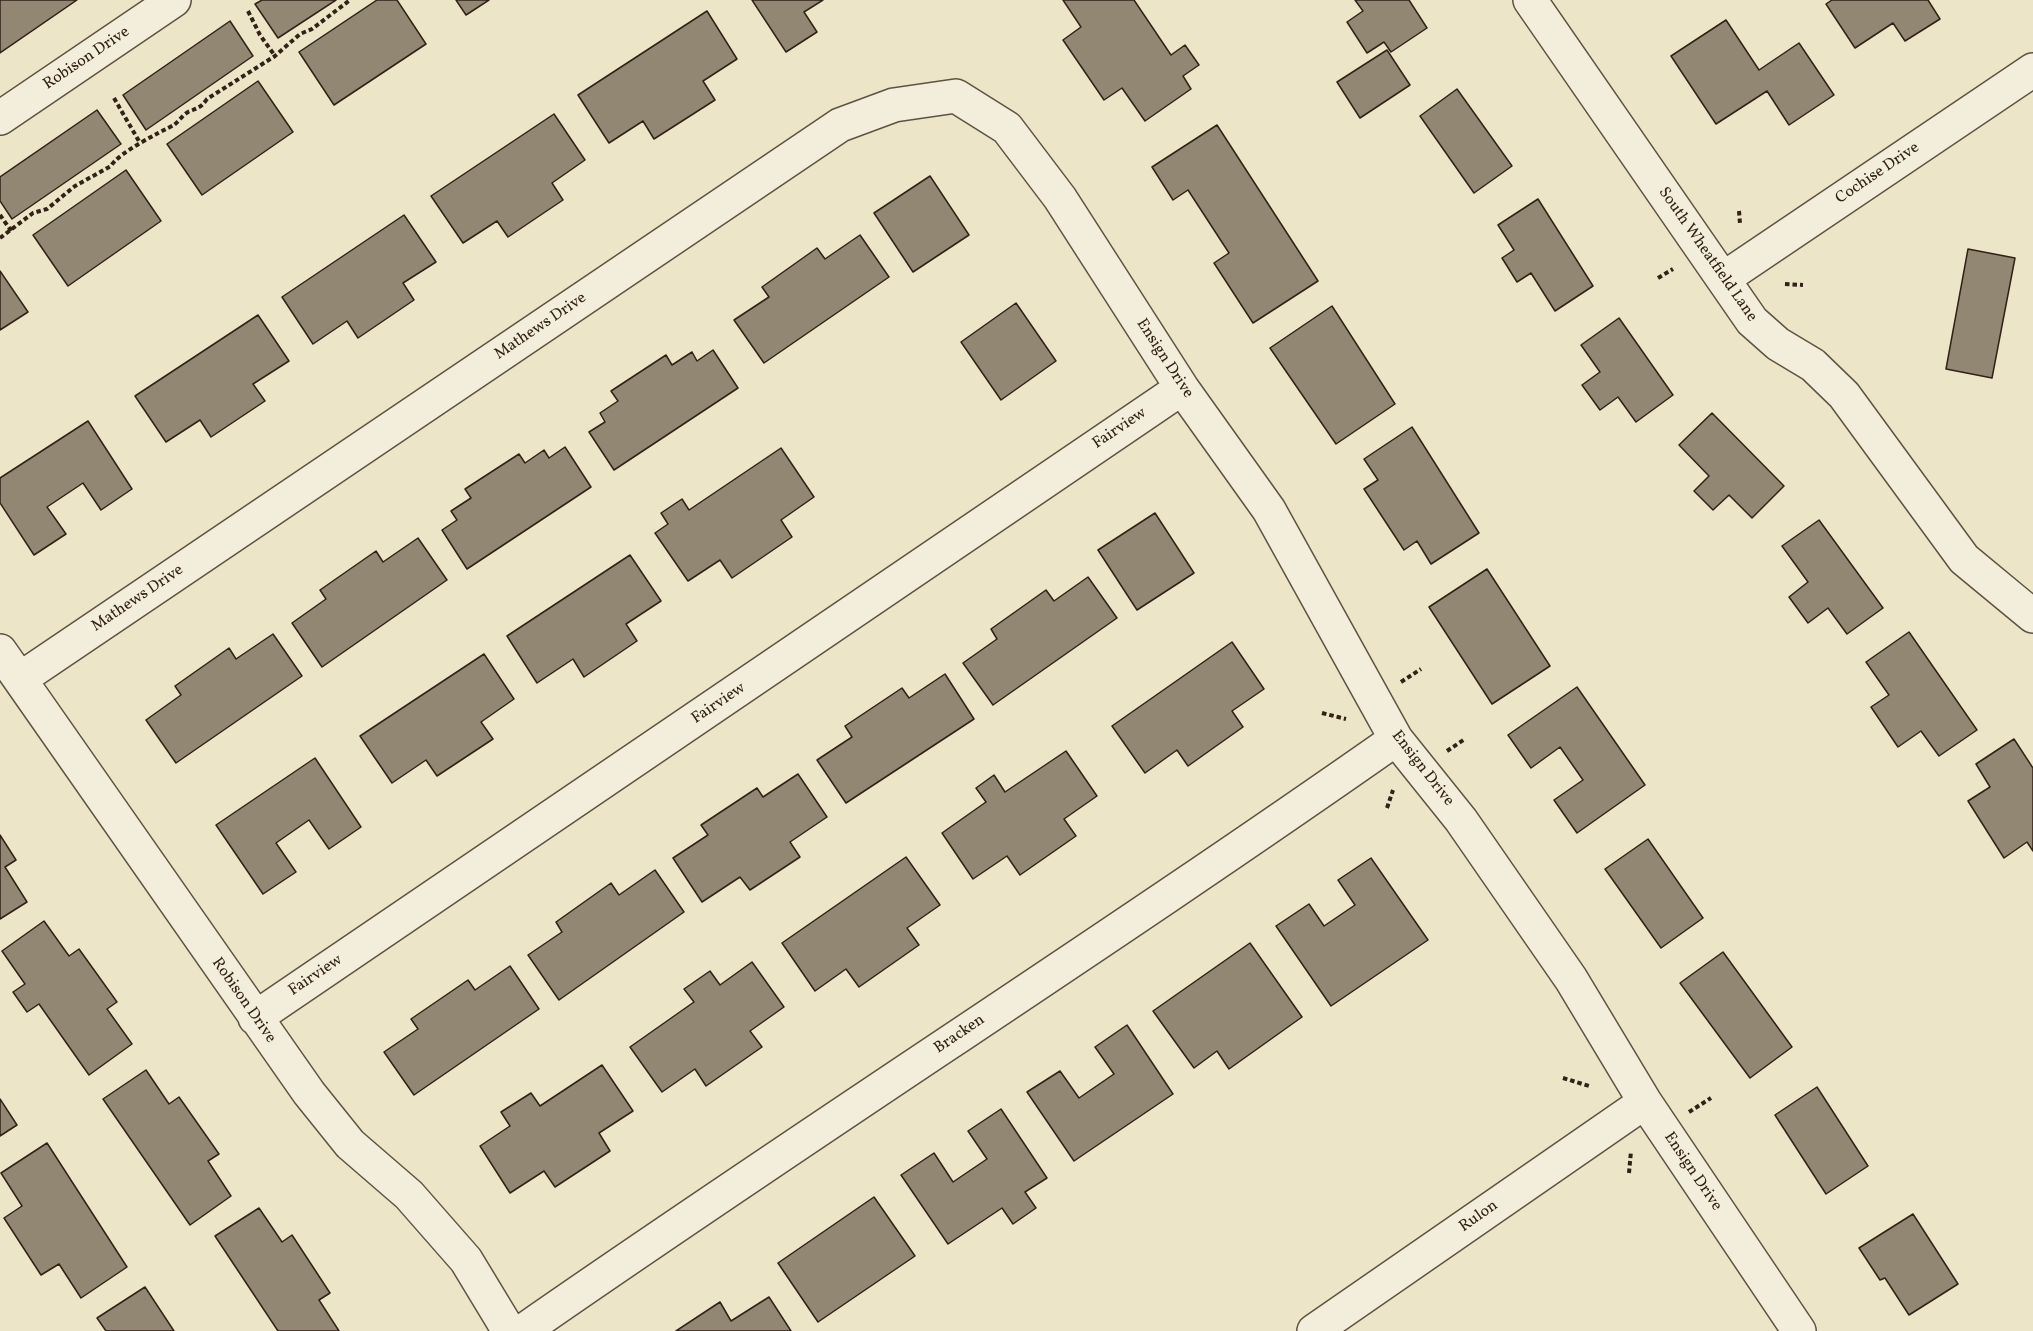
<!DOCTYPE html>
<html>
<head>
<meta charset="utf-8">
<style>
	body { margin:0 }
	canvas { display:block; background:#ece5c7 }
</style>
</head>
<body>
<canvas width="2033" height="1331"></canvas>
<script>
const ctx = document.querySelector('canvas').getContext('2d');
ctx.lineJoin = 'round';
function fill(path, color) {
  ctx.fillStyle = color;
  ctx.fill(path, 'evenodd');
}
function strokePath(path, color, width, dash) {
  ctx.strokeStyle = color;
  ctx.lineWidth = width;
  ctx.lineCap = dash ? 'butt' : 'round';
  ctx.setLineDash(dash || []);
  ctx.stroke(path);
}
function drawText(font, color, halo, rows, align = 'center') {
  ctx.font = font + ' Vollkorn,serif';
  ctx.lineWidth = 4.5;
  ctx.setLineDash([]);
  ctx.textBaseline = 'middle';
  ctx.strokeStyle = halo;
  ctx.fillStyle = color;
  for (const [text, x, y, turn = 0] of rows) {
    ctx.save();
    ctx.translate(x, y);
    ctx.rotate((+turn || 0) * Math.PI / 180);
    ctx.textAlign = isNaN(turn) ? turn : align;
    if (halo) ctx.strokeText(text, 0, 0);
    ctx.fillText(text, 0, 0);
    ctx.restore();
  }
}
const building = new Path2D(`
	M 0,0 L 77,0 L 0,53 Z
	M 262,0 L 336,0 L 278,38 L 255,4 Z
	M 377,0 L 397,0 L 426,44 L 334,105 L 299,52 Z
	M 456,0 L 489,0 L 466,15 Z
	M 752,0 L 823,0 L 804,12 L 817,32 L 786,52 Z
	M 1063,0 L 1134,0 L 1171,55 L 1185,45 L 1199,65 L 1183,76 L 1191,89 L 1145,121 L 1122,88 L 1104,100 L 1063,40 L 1081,27 Z
	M 1355,0 L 1409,0 L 1427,28 L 1391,52 L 1384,42 L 1367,53 L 1347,22 L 1363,11 Z
	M 1832,0 L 1928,0 L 1940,19 L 1905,41 L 1893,23 L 1855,48 L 1826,4 Z
	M 707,11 L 737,59 L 703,81 L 715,100 L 654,139 L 643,121 L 609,143 L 578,95 Z
	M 1726,20 L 1759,70 L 1799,43 L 1834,95 L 1789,125 L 1767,91 L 1716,124 L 1671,56 Z
	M 230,21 L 253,56 L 146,130 L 123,95 Z
	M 1387,50 L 1410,85 L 1360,118 L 1337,82 Z
	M 258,81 L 293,132 L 202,195 L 167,144 Z
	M 1457,89 L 1512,166 L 1474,193 L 1420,116 Z
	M 97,110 L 121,144 L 12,219 L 0,201 L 0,177 Z
	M 554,114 L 585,160 L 552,183 L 563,200 L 508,237 L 497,221 L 463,243 L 431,196 Z
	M 1217,125 L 1318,281 L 1253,323 L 1214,263 L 1229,253 L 1188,190 L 1173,200 L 1152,167 Z
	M 126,170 L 161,221 L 68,286 L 33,235 Z
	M 930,176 L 969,235 L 913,272 L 874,213 Z
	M 1538,199 L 1593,286 L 1555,311 L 1531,273 L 1517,282 L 1502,258 L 1514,250 L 1498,225 Z
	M 404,215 L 436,262 L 403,283 L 414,300 L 358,338 L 347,321 L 313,344 L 282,297 Z
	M 860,235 L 889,277 L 764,363 L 734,320 L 769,297 L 762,287 L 817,248 L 825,259 Z
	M 1968,249 L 2015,258 L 1992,378 L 1946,369 Z
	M 0,271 L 28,312 L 0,330 Z
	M 1016,303 L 1056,361 L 1001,400 L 961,342 Z
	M 1332,306 L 1395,404 L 1336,444 L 1270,348 Z
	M 258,315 L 289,361 L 253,384 L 265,401 L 211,437 L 200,420 L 166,442 L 135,396 Z
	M 1619,318 L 1673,395 L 1636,422 L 1618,397 L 1600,410 L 1582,385 L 1600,372 L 1581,345 Z
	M 713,350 L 738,388 L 614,470 L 589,432 L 605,422 L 600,413 L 618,401 L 611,391 L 666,355 L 672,365 L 692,352 L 697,361 Z
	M 1712,413 L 1784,486 L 1752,518 L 1729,495 L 1713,510 L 1694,491 L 1709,476 L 1679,445 Z
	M 88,421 L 132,489 L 101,510 L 83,483 L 47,507 L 66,534 L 34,555 L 0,503 L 0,478 Z
	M 1412,427 L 1479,533 L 1431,564 L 1417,541 L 1404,550 L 1364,489 L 1378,480 L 1364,459 Z
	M 565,447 L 591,487 L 467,569 L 442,530 L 457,520 L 451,511 L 471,498 L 465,489 L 519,454 L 525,463 L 544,450 L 549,458 Z
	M 781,448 L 814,497 L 781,520 L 792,537 L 732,578 L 720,560 L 688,581 L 655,533 L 668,524 L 661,513 L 682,499 L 689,510 Z
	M 1155,513 L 1194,573 L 1137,610 L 1098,550 Z
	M 1819,520 L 1883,608 L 1847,634 L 1828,608 L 1808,623 L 1789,597 L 1808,582 L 1782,546 Z
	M 418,538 L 447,580 L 322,667 L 292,623 L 326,599 L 320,590 L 376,551 L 383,562 Z
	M 630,555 L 661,601 L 626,624 L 637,641 L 584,677 L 573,659 L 537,683 L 507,636 Z
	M 1487,569 L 1550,666 L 1492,704 L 1429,607 Z
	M 1088,577 L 1117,618 L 993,705 L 963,663 L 997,639 L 991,629 L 1046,590 L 1054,601 Z
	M 1909,632 L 1977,730 L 1939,756 L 1921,731 L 1898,747 L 1871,707 L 1889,695 L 1866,662 Z
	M 273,634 L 302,676 L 176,763 L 146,720 L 181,695 L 175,686 L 229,648 L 236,659 Z
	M 1232,642 L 1264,689 L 1232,711 L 1243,727 L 1188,766 L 1177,750 L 1145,773 L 1112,726 Z
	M 484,654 L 514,699 L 481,722 L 493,739 L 437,776 L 426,760 L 392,783 L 360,736 Z
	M 945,674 L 974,719 L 846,803 L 817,760 L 852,737 L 845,726 L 902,688 L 909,698 Z
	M 1577,687 L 1645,785 L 1577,833 L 1554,800 L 1583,780 L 1560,747 L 1531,768 L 1508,735 Z
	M 2014,739 L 2033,768 L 2033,851 L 2027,842 L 2004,858 L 1968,801 L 1990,787 L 1976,764 Z
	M 1066,751 L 1097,796 L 1064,819 L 1076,836 L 1020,875 L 1007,856 L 973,879 L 942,833 L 986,802 L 976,788 L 994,775 L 1005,792 Z
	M 315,758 L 361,827 L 329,849 L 309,820 L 276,843 L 296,872 L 263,894 L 216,825 Z
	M 798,774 L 827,817 L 790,842 L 800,857 L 750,890 L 740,877 L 702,902 L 673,858 L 708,835 L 701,825 L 757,788 L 763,797 Z
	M 0,835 L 16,860 L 5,867 L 27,902 L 0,919 Z
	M 1648,839 L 1703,918 L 1661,948 L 1605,869 Z
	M 906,857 L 940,905 L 907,928 L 919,945 L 859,987 L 846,969 L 815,991 L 782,943 Z
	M 1371,858 L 1428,940 L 1331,1006 L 1276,926 L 1309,904 L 1324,926 L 1355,905 L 1338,880 Z
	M 655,870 L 684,912 L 559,1000 L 528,955 L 562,932 L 556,922 L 611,883 L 619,895 Z
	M 44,921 L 69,956 L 79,949 L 117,1002 L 107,1009 L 132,1044 L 89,1075 L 39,1004 L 27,1012 L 13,992 L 25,984 L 2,951 Z
	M 1250,943 L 1302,1017 L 1229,1069 L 1217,1051 L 1194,1068 L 1153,1011 Z
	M 1723,952 L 1792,1047 L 1750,1078 L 1680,983 Z
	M 752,962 L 784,1007 L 750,1031 L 762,1047 L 706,1086 L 695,1069 L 662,1092 L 630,1047 L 694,1002 L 684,989 L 710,971 L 720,985 Z
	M 510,966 L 539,1009 L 414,1095 L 384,1052 L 418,1029 L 411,1019 L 468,980 L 475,990 Z
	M 1127,1025 L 1173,1094 L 1074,1161 L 1027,1092 L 1060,1071 L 1079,1098 L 1114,1074 L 1095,1047 Z
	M 602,1065 L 633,1111 L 599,1133 L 610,1151 L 555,1187 L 544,1171 L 510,1193 L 480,1146 L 510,1126 L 501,1112 L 531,1093 L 540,1106 Z
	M 146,1070 L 169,1104 L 179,1097 L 219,1154 L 208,1161 L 231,1196 L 190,1225 L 103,1099 Z
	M 1817,1087 L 1868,1166 L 1826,1194 L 1775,1115 Z
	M 0,1099 L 17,1125 L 0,1136 Z
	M 1001,1109 L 1047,1178 L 1025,1192 L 1036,1208 L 1013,1224 L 1002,1208 L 948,1244 L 901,1175 L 934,1153 L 953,1182 L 987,1159 L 968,1131 Z
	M 47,1143 L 127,1267 L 81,1298 L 59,1264 L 41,1275 L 4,1218 L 22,1206 L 1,1173 Z
	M 874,1197 L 915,1256 L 818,1322 L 778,1263 Z
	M 259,1208 L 282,1242 L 292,1235 L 330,1293 L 319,1300 L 339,1331 L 278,1331 L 215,1236 Z
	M 1913,1214 L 1958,1284 L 1909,1315 L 1885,1278 L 1880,1280 L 1859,1248 Z
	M 145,1287 L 174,1331 L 106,1331 L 97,1318 Z
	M 769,1297 L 791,1331 L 676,1331 L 720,1302 L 731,1321 Z`);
fill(building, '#928772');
strokePath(building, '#312116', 1.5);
const street = new Path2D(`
	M 1530,0 L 1752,321 L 1778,344 L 1813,365 L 1844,395 L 1964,559 L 2033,616
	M 0,118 L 174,0
	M 1723,279 L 2033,70
	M 0,651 L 309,1093 L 350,1144 L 409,1195 L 466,1260 L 509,1331
	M 20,679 L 840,125 L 894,105 L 956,96 L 1007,128 L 1060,198 L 1182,388 L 1269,510 L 1396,739 L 1461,820 L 1571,979 L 1645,1102 L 1799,1331
	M 255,1018 L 1182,388
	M 523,1331 C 812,1130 1108,941 1396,739
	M 1314,1331 L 1645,1102`);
strokePath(street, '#605242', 36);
strokePath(new Path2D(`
	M 248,11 L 260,35 L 275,56
	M 114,98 L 140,143
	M 1739,211 L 1740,224
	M 0,215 L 12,232
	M 0,238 L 33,213 L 47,209 L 75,186 L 111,166 C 118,153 160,132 174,125 C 179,121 183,115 188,112 C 197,108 201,108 207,99 L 275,56 L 300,34 L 312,29 L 350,0
	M 1658,278 L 1673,269
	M 1785,284 L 1803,285
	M 1401,682 L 1421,669
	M 1322,713 L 1346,719
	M 1447,751 L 1465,739
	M 1387,808 L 1393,790
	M 1563,1078 L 1589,1086
	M 1689,1112 L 1711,1098
	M 1629,1173 L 1631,1151`), '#312116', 4, [4.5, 3]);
strokePath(street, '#f3eedb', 33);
drawText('16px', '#312116', '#f3eedb', [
	["Robison Drive",87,59,-34],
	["Cochise Drive",1878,174,-34],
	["South Wheatfield Lane",1707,255,55],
	["Mathews Drive",541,327,-34],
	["Ensign Drive",1164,359,57],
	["Fairview",1120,429,-34],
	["Mathews Drive",138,599,-34],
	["Fairview",719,704,-34],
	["Ensign Drive",1422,769,52],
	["Fairview",316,976,-34],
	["Robison Drive",243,1001,55],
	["Bracken",960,1035,-34],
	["Ensign Drive",1692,1172,56],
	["Rulon",1479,1217,-35]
]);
</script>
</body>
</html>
